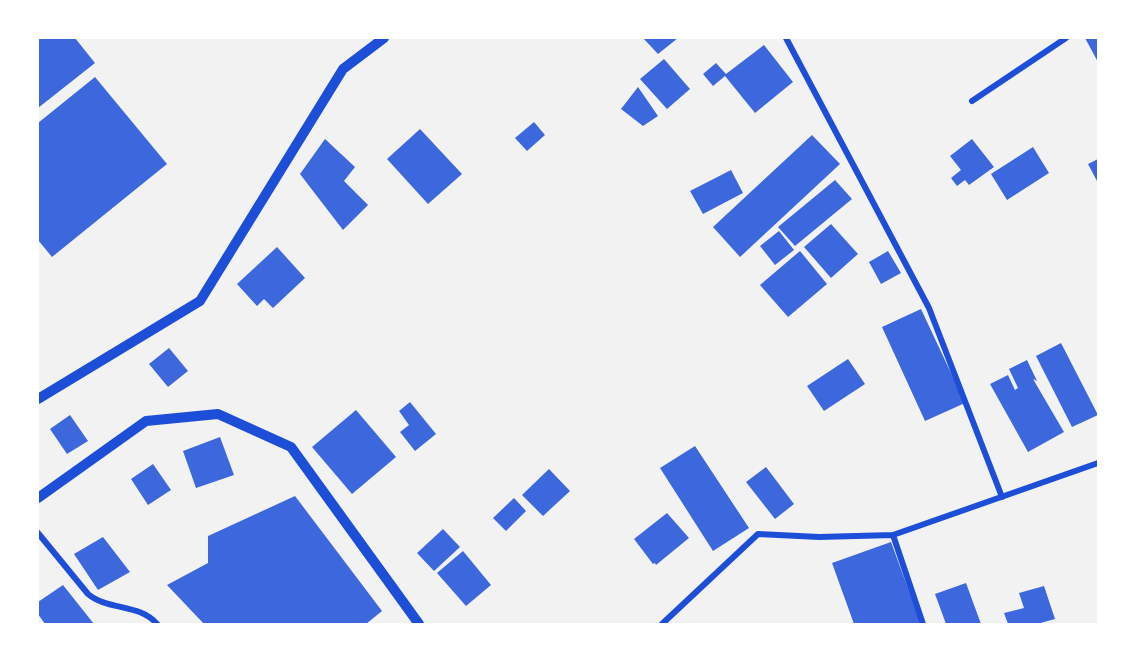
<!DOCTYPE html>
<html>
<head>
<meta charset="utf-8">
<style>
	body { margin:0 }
	#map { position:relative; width:1136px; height:662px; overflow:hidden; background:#f2f2f2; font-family:Figtree,sans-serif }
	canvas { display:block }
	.frame { position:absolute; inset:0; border:39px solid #fff; pointer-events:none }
</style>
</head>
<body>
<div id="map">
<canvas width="1136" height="662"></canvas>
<div class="frame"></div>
</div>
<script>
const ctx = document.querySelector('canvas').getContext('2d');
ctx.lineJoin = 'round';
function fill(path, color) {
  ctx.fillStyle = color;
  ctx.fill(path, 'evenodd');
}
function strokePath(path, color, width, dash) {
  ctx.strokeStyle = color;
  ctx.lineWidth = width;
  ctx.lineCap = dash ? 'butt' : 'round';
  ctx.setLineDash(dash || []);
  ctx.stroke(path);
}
fill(new Path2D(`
	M 38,38 L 75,38 L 95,63 L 38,108 Z
	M 643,38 L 678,38 L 658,54 Z
	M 1085,38 L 1098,38 L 1098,62 Z
	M 764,45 L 793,82 L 755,113 L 725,76 L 713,86 L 703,74 L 716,63 L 726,74 Z
	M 664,59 L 690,89 L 667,109 L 640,79 Z
	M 95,77 L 167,164 L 52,257 L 38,240 L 38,123 Z
	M 638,87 L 658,116 L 643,126 L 621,109 Z
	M 534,122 L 545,135 L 527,151 L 515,138 Z
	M 420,129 L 462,174 L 428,204 L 387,159 Z
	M 812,135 L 840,164 L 740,257 L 713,227 Z
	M 325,139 L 355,167 L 344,181 L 368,205 L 343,230 L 300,174 Z
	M 972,139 L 994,167 L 969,185 L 965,180 L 957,186 L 951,178 L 961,170 L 950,156 Z
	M 1033,147 L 1049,173 L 1007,200 L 991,174 Z
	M 1098,159 L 1098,183 L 1088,164 Z
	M 731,170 L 743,193 L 703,214 L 690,191 Z
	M 835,180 L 852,199 L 795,246 L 778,227 Z
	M 831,224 L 858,254 L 831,278 L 804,247 Z
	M 779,231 L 794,250 L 775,265 L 760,246 Z
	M 277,247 L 305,278 L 273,308 L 264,299 L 257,306 L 237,284 Z
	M 800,251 L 827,284 L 788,317 L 760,285 Z
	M 888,251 L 901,273 L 881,284 L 869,262 Z
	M 921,309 L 965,403 L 925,421 L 882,327 Z
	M 1061,343 L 1098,415 L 1072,427 L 1036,356 Z
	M 169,348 L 188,371 L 168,387 L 149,364 Z
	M 848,359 L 865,384 L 824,411 L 807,386 Z
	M 1027,360 L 1037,381 L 1033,379 L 1064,432 L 1028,452 L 990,384 L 1008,375 L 1015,390 L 1018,388 L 1009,369 Z
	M 410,402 L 436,434 L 415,451 L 400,432 L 409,425 L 399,411 Z
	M 356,410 L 396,457 L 352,494 L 312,447 Z
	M 70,415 L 88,441 L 67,454 L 50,429 Z
	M 220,437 L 234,475 L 196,488 L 183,451 Z
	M 695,446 L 749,528 L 713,551 L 660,468 Z
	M 153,464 L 171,490 L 148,505 L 131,479 Z
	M 766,467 L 794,504 L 775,519 L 746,482 Z
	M 549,469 L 570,491 L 543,516 L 522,495 Z
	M 295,496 L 382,611 L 366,624 L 204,624 L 167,585 L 208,563 L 208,536 Z
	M 514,498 L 526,511 L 506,531 L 493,518 Z
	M 667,513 L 689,538 L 656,565 L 655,563 L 653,564 L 634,539 Z
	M 443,529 L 460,547 L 434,571 L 417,553 Z
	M 103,537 L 130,572 L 98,590 L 74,554 Z
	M 891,542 L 921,624 L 854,624 L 832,563 Z
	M 463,551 L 491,585 L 466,606 L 437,573 Z
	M 966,583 L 981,624 L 946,624 L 935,594 Z
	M 63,585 L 94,624 L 45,624 L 38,614 L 38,602 Z
	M 1044,586 L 1055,619 L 1037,624 L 1008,624 L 1004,613 L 1024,608 L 1019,593 Z`), '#3d67dc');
strokePath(new Path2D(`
	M 786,38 L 929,308 L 1002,497
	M 972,101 L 1066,38
	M 38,533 L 88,594 C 108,611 139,603 157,624
	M 893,535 L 923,624
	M 662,624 L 758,534 L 819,537 L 893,535 L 1098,463`), '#1d4ed8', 6);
strokePath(new Path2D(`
	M 38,399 L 200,301 L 343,69 L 384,38
	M 38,498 L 146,421 L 218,414 L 291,447 L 419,624`), '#1d4ed8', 10);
</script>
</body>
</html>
